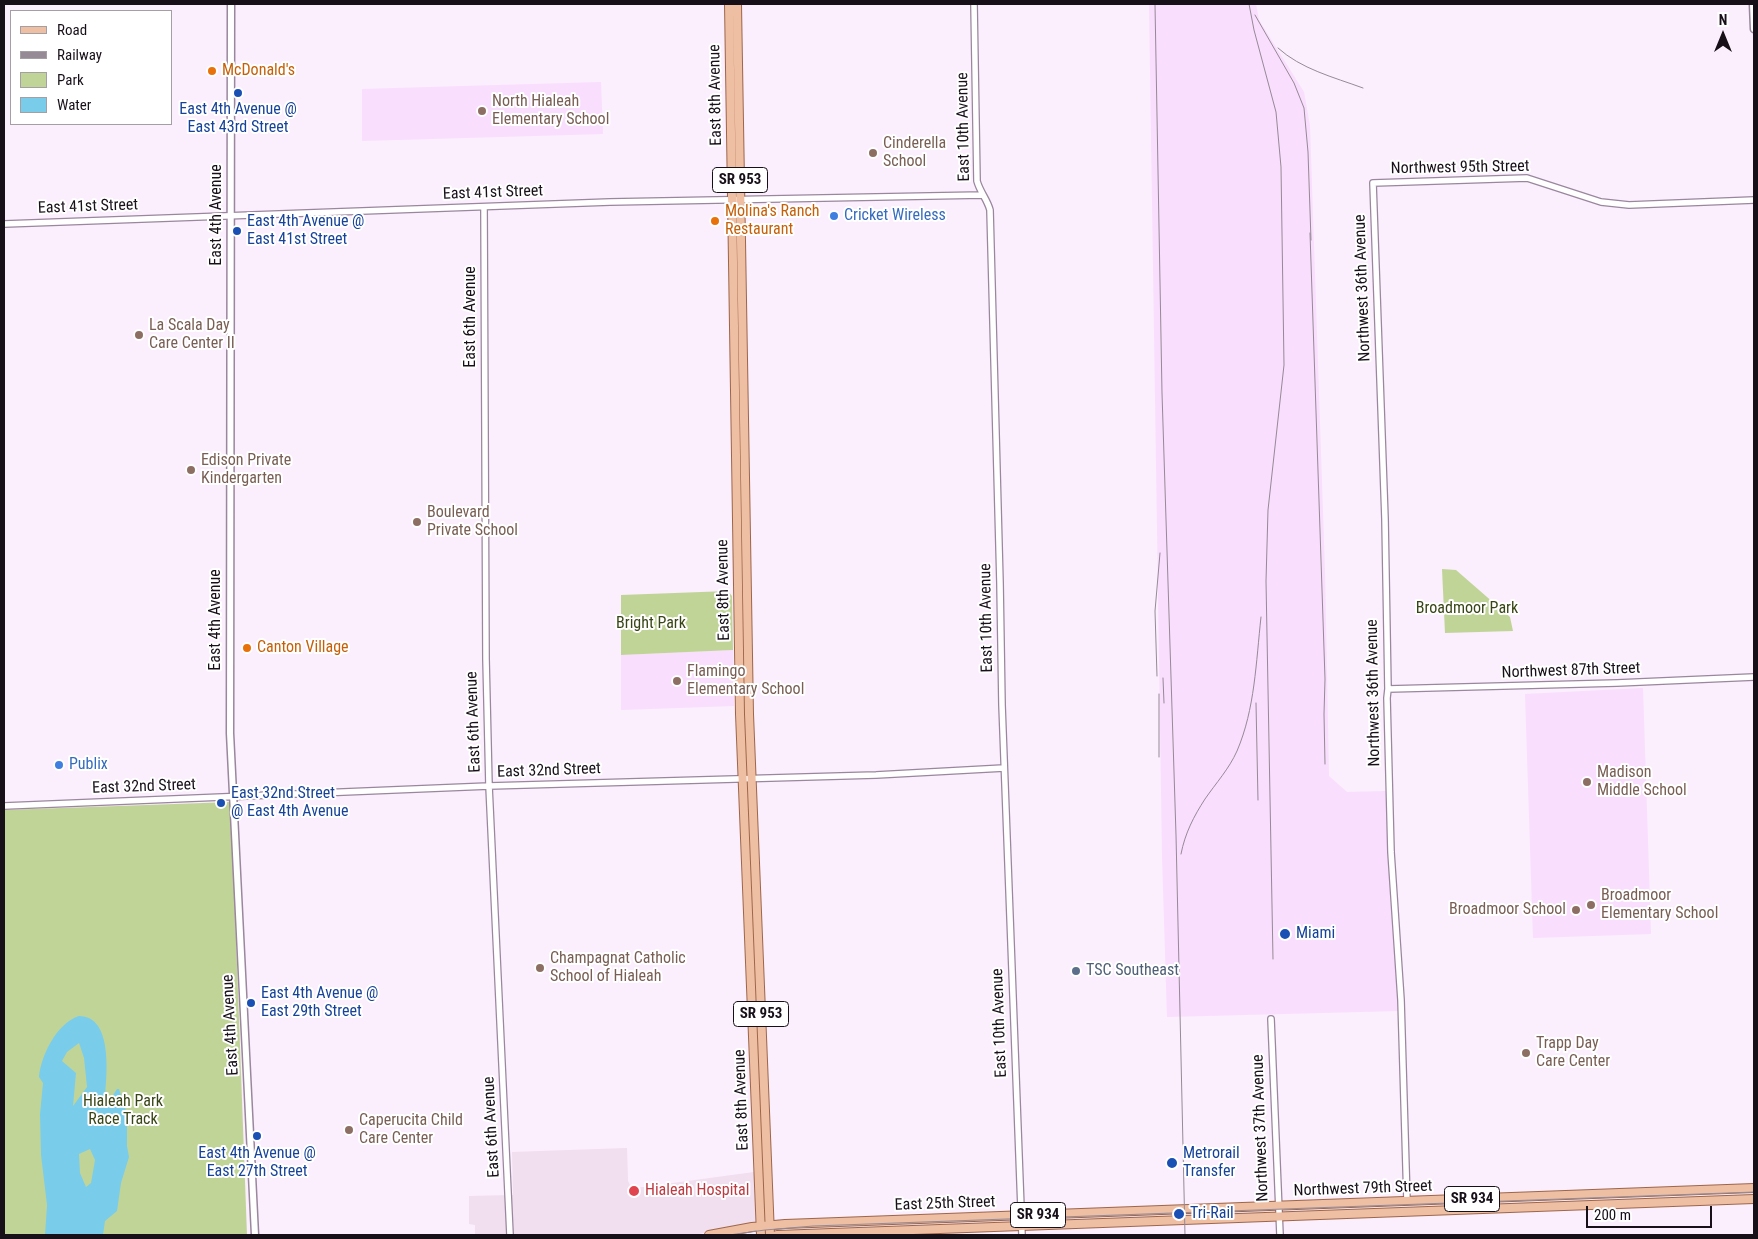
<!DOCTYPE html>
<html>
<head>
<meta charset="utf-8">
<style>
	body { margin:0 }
	#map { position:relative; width:1758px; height:1239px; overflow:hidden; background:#fbeefd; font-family:"Roboto Condensed",sans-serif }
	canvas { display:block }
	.frame { position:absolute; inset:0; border:5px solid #181019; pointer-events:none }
	.legend { position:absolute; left:10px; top:10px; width:162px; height:115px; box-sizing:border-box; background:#fff; border:1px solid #a39fa3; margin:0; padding:6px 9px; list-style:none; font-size:15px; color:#181019 }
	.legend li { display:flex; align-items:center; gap:10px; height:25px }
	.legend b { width:25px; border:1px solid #a39fa3 }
	.north { position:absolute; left:1698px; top:10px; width:50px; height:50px; -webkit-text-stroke:4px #fff; paint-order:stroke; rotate:0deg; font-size:14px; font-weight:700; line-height:20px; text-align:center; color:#181019 }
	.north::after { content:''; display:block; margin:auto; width:18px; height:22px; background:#181019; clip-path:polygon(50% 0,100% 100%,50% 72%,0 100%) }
	.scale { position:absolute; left:1586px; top:1206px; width:126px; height:22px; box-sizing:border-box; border:2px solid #181019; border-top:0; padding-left:6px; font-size:15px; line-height:18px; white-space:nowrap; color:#181019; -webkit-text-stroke:4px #fff; paint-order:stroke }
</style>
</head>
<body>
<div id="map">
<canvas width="1758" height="1239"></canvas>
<div class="frame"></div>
<ul class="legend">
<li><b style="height:6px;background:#efbfa3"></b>Road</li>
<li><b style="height:6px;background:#958a96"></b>Railway</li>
<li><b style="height:14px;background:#c1d498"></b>Park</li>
<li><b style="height:14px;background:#79cdeb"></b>Water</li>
</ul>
<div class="north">N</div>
<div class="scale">200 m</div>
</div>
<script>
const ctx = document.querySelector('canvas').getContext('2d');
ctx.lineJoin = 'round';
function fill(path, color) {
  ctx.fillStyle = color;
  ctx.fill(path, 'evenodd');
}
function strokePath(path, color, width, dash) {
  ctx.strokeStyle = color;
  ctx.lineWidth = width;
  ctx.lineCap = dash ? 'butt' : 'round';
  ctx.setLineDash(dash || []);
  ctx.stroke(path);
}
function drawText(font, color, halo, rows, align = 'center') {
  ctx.font = font + ' "Roboto Condensed",sans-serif';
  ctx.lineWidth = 4;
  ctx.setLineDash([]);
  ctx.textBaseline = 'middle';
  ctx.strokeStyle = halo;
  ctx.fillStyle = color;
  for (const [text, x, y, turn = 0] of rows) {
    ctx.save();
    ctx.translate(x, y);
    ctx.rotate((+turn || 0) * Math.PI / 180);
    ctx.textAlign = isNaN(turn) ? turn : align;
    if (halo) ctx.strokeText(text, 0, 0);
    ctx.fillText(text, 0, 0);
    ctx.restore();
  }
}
fill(new Path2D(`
	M 1149,4 L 1256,4 L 1259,20 L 1304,92 L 1310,126 L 1325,572 L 1329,776 L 1347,792 L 1387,791 L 1399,1011 L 1167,1017 L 1162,855 Z
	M 601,82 L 603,134 L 362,141 L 362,89 Z
	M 733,650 L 734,706 L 621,710 L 621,655 Z
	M 1643,688 L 1651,934 L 1533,938 L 1525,694 Z`), '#f9defd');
fill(new Path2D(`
	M 627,1148 L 628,1181 L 631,1187 L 636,1188 L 754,1172 L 756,1223 L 693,1235 L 475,1235 L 475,1225 L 469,1224 L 469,1196 L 513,1195 L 512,1152 Z`), '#f1deef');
fill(new Path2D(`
	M 1442,569 L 1456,570 L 1510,617 L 1513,631 L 1445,633 Z
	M 728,591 L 732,596 L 733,650 L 621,655 L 621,595 Z
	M 231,802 L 247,1235 L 4,1235 L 4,810 Z`), '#c1d498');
fill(new Path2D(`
	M 79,1016 C 113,1016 107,1075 105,1097 L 107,1101 L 110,1100 L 117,1089 L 119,1089 L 127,1114 L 127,1146 L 129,1157 L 121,1183 L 117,1211 L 105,1221 L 103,1235 L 45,1235 L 47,1205 L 41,1155 L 40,1114 L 43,1083 L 39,1077 C 41,1055 57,1023 79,1016 ZM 79,1043 L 84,1058 L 87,1087 L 73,1106 L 76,1073 L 62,1061 L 67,1052 ZM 90,1149 L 95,1160 L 91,1183 L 86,1187 L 80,1173 L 79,1154 Z`), '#79cdeb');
const tertiary = new Path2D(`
	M 974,4 L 977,181 C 980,192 987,199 990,210 L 1000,583 L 1002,705 L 1022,1235
	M 484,208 L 486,659 L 489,786 L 510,1235
	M 4,224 L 610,202 L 983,195
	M 1388,689 L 1617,683 L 1754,677
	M 4,806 L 489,786 L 876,775 L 1004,768
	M 1271,1019 L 1280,1235
	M 1407,1201 L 1401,1000 L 1391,852 L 1387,698 L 1388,689 L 1385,519 L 1373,183 L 1527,178 L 1601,202 L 1629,205 L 1754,200`);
const secondary = new Path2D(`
	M 231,4 L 230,733 L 255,1235
	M 1753,4 L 1754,29`);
const primary = new Path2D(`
	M 729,4 L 740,714 L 761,1235
	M 737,4 L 749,714 L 770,1235
	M 709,1235 L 752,1227 L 785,1224 L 1754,1188
	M 777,1235 L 1754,1199`);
strokePath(tertiary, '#9a869d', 8);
strokePath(secondary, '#9a869d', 9);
strokePath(primary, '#9d664b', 10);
strokePath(tertiary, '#fff', 5.5);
strokePath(secondary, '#fff', 6);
strokePath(primary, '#efbfa3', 8);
strokePath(new Path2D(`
	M 1155,4 L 1162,393 L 1176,835 L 1185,1235
	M 1249,4 L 1254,30 L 1276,112 L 1281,167 L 1284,365 L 1268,510 L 1266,581 L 1273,959
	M 1255,15 L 1294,83 L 1304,108 L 1308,152 L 1311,240
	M 1278,48 C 1301,69 1333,77 1363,88
	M 1310,233 L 1325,679 L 1324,714 L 1325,764
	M 1157,676 L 1155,611 L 1160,553
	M 1163,678 L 1164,703
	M 1159,694 L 1159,757
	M 1256,703 L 1258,800
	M 1181,854 C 1185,833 1194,816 1205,799 C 1216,783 1229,769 1237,751 C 1255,709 1256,662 1261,617
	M 729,1235 L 765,1230 L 813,1226 L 1754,1192`), '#958a96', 1);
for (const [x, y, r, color] of [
	[212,71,5,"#e8710a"],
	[238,93,5,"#1a4fb4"],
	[482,111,5,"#8d6e63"],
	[873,153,5,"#8d6e63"],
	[834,216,5,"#3f7fe0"],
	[715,221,5,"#e8710a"],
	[237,231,5,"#1a4fb4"],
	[139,335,5,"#8d6e63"],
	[191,470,5,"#8d6e63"],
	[417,522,5,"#8d6e63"],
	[247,648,5,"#e8710a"],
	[677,681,5,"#8d6e63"],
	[59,765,5,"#3f7fe0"],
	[1587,782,5,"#8d6e63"],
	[221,803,5,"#1a4fb4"],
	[1591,905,5,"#8d6e63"],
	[1576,910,5,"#8d6e63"],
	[1285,934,6,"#1a4fb4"],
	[540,968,5,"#8d6e63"],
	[1076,971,5,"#5c6f8a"],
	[251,1003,5,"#1a4fb4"],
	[1526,1053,5,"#8d6e63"],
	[349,1130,5,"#8d6e63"],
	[257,1136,5,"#1a4fb4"],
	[1172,1163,6,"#1a4fb4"],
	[634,1191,6,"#e0444e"],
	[1179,1214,6,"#1a4fb4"]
]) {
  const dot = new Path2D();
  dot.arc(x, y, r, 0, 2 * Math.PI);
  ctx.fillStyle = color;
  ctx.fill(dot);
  strokePath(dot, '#fff', 2);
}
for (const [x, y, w] of [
	[740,180,55],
	[761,1014,55],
	[1472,1199,55],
	[1038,1215,55]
]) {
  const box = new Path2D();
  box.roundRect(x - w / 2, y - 12.5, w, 25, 4);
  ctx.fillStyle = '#fff';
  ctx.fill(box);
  strokePath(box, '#181019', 1);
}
drawText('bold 15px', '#181019', null, [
	["SR 953",740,180],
	["SR 953",761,1014],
	["SR 934",1472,1199],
	["SR 934",1038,1215]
]);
drawText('16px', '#c56008', '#fff', [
	["McDonald's",222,71],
	["Molina's Ranch",725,212],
	["Restaurant",725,230],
	["Canton Village",257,648]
], 'left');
drawText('16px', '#181019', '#fff', [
	["East 8th Avenue",716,95,-91],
	["East 10th Avenue",964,127,-91],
	["Northwest 95th Street",1460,168,-1],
	["East 41st Street",493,193,-2],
	["East 41st Street",88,207,-2],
	["East 4th Avenue",217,215,-90],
	["Northwest 36th Avenue",1363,288,-92],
	["East 6th Avenue",471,317,-90],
	["East 8th Avenue",724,590,-91],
	["East 10th Avenue",987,618,-91],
	["East 4th Avenue",216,620,-90],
	["Northwest 87th Street",1571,671,-2],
	["Northwest 36th Avenue",1374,693,-91],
	["East 6th Avenue",474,722,-92],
	["East 32nd Street",549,771,-2],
	["East 32nd Street",144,787,-2],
	["East 10th Avenue",1000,1023,-92],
	["East 4th Avenue",231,1025,-93],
	["East 8th Avenue",742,1100,-92],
	["East 6th Avenue",492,1127,-93],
	["Northwest 37th Avenue",1261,1128,-92],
	["Northwest 79th Street",1363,1189,-2],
	["East 25th Street",945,1204,-2]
]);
drawText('16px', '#785e54', '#fff', [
	["North Hialeah",492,102],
	["Elementary School",492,120],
	["Cinderella",883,144],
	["School",883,162],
	["La Scala Day",149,326],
	["Care Center II",149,344],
	["Edison Private",201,461],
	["Kindergarten",201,479],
	["Boulevard",427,513],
	["Private School",427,531],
	["Flamingo",687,672],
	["Elementary School",687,690],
	["Madison",1597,773],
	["Middle School",1597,791],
	["Broadmoor",1601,896],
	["Elementary School",1601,914],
	["Broadmoor School",1566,910,"right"],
	["Champagnat Catholic",550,959],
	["School of Hialeah",550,977],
	["Trapp Day",1536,1044],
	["Care Center",1536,1062],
	["Caperucita Child",359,1121],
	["Care Center",359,1139]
], 'left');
drawText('16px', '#164399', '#fff', [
	["East 4th Avenue @",238,110,"center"],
	["East 43rd Street",238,128,"center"],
	["East 4th Avenue @",247,222],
	["East 41st Street",247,240],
	["East 32nd Street",231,794],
	["@ East 4th Avenue",231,812],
	["Miami",1296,934],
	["East 4th Avenue @",261,994],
	["East 29th Street",261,1012],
	["East 4th Avenue @",257,1154,"center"],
	["East 27th Street",257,1172,"center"],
	["Metrorail",1183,1154],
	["Transfer",1183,1172],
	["Tri-Rail",1190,1214]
], 'left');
drawText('16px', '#366cbe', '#fff', [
	["Cricket Wireless",844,216],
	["Publix",69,765]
], 'left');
drawText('16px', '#384514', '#fff', [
	["Broadmoor Park",1467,609],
	["Bright Park",651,624],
	["Hialeah Park",123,1102],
	["Race Track",123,1120]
]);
drawText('16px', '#4e5e75', '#fff', [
	["TSC Southeast",1086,971]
], 'left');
drawText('16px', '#be3a42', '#fff', [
	["Hialeah Hospital",645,1191]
], 'left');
</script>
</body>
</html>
